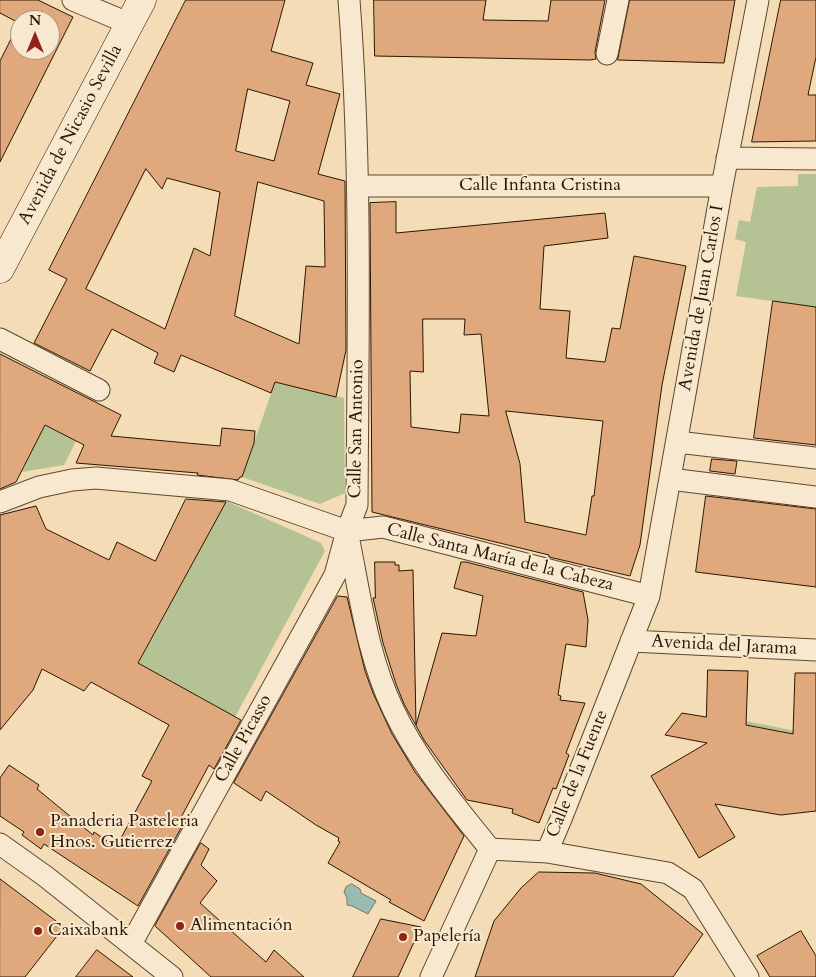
<!DOCTYPE html>
<html>
<head>
<meta charset="utf-8">
<style>
	body { margin:0 }
	#map { position:relative; width:816px; height:977px; overflow:hidden; background:#f4dcb6; font-family:Cardo,serif }
	canvas { display:block }
	.north { position:absolute; left:10px; top:10px; width:50px; height:50px; box-sizing:border-box; background:#f8e8d0; border:1px solid #a6947d; border-radius:50%; rotate:0deg; font-size:14px; font-weight:700; line-height:20px; text-align:center; color:#2b1700 }
	.north::after { content:''; display:block; margin:auto; width:18px; height:22px; background:#8f2418; clip-path:polygon(50% 0,100% 100%,50% 72%,0 100%) }
</style>
</head>
<body>
<div id="map">
<canvas width="816" height="977"></canvas>
<div class="north">N</div>
</div>
<script>
const ctx = document.querySelector('canvas').getContext('2d');
ctx.lineJoin = 'round';
function fill(path, color) {
  ctx.fillStyle = color;
  ctx.fill(path, 'evenodd');
}
function strokePath(path, color, width, dash) {
  ctx.strokeStyle = color;
  ctx.lineWidth = width;
  ctx.lineCap = dash ? 'butt' : 'round';
  ctx.setLineDash(dash || []);
  ctx.stroke(path);
}
function drawText(font, color, halo, rows, align = 'center') {
  ctx.font = font + ' Cardo,serif';
  ctx.lineWidth = 4;
  ctx.setLineDash([]);
  ctx.textBaseline = 'middle';
  ctx.strokeStyle = halo;
  ctx.fillStyle = color;
  for (const [text, x, y, turn = 0] of rows) {
    ctx.save();
    ctx.translate(x, y);
    ctx.rotate((+turn || 0) * Math.PI / 180);
    ctx.textAlign = isNaN(turn) ? turn : align;
    if (halo) ctx.strokeText(text, 0, 0);
    ctx.fillText(text, 0, 0);
    ctx.restore();
  }
}
fill(new Path2D(`
	M 798,174 L 816,174 L 816,307 L 736,296 L 746,242 L 735,239 L 739,220 L 750,222 L 757,187 L 798,186 Z
	M 275,382 L 344,398 L 345,493 L 320,504 L 242,477 Z
	M 0,402 L 76,441 L 64,465 L 22,472 L 33,449 L 0,432 Z
	M 226,501 L 321,543 L 325,551 L 235,717 L 138,663 Z
	M 706,713 L 816,735 L 816,739 L 706,717 Z`), '#b5c293');
const water = new Path2D(`
	M 352,884 L 360,889 L 361,893 L 376,901 L 368,914 L 352,906 L 347,905 L 347,898 L 344,892 L 346,887 Z`);
fill(water, '#9cbbb0');
strokePath(water, '#6f796a', 1);
const building = new Path2D(`
	M 0,0 L 38,0 L 73,17 L 0,162 L 0,61 L 19,23 L 0,13 ZM 20,20 L 50,20 L 50,50 L 20,50 Z
	M 186,0 L 285,0 L 271,51 L 313,63 L 306,85 L 340,94 L 318,174 L 345,181 L 346,350 L 336,397 L 275,382 L 271,393 L 181,355 L 174,372 L 154,363 L 158,353 L 112,329 L 90,371 L 34,343 L 67,279 L 49,270 ZM 248,89 L 290,101 L 274,161 L 236,151 ZM 146,169 L 162,189 L 167,178 L 220,192 L 210,256 L 194,248 L 165,329 L 86,289 ZM 258,182 L 324,201 L 325,267 L 306,266 L 299,344 L 235,316 Z
	M 374,0 L 486,0 L 483,20 L 548,21 L 551,0 L 605,0 L 595,52 L 596,59 L 590,60 L 375,56 Z
	M 630,0 L 735,0 L 724,63 L 618,60 Z
	M 781,0 L 816,0 L 816,57 L 808,95 L 816,95 L 816,141 L 752,142 Z
	M 396,202 L 396,233 L 605,213 L 608,238 L 544,246 L 540,309 L 570,311 L 566,358 L 605,362 L 612,328 L 620,329 L 634,256 L 686,266 L 662,385 L 640,545 L 630,576 L 549,557 L 549,555 L 372,512 L 370,203 ZM 423,319 L 465,319 L 464,335 L 481,334 L 489,416 L 461,414 L 459,433 L 411,427 L 410,371 L 423,372 ZM 506,411 L 603,421 L 594,496 L 592,496 L 586,535 L 525,522 L 520,464 Z
	M 773,301 L 816,307 L 816,445 L 754,438 Z
	M 0,354 L 121,415 L 111,436 L 220,446 L 222,428 L 255,431 L 254,443 L 242,477 L 240,477 L 238,480 L 197,475 L 198,473 L 76,463 L 84,445 L 45,425 L 16,482 L 0,489 Z
	M 712,459 L 737,461 L 735,474 L 710,471 Z
	M 706,496 L 816,509 L 816,587 L 696,572 Z
	M 186,499 L 226,502 L 138,663 L 241,720 L 214,769 L 209,765 L 177,825 L 181,828 L 138,906 L 44,844 L 41,849 L 22,835 L 24,832 L 0,816 L 0,778 L 9,765 L 39,785 L 37,789 L 93,835 L 94,832 L 116,847 L 152,781 L 142,776 L 169,725 L 91,682 L 84,691 L 42,669 L 33,690 L 0,730 L 0,515 L 36,506 L 46,529 L 109,560 L 117,542 L 155,561 Z
	M 375,562 L 395,562 L 395,565 L 399,565 L 399,571 L 413,570 L 416,725 L 442,633 L 476,636 L 483,596 L 454,588 L 461,562 L 466,562 L 583,592 L 588,620 L 586,647 L 566,644 L 558,695 L 561,696 L 560,700 L 585,703 L 566,753 L 569,755 L 556,789 L 553,788 L 539,823 L 512,813 L 513,809 L 467,800 L 424,740 L 404,704 L 396,684 L 383,643 L 373,598 L 375,598 Z
	M 338,596 L 347,597 L 365,671 L 373,693 L 392,734 L 415,772 L 464,836 L 424,921 L 389,902 L 391,900 L 328,863 L 340,842 L 338,841 L 339,838 L 316,825 L 266,791 L 261,801 L 234,783 Z
	M 708,670 L 748,671 L 746,725 L 793,734 L 795,673 L 816,673 L 816,811 L 781,815 L 715,804 L 735,837 L 699,858 L 651,776 L 707,743 L 665,735 L 682,713 L 706,717 Z
	M 201,843 L 209,849 L 201,865 L 217,881 L 200,903 L 266,962 L 274,950 L 304,977 L 211,977 L 155,926 Z
	M 539,872 L 595,873 L 641,884 L 703,934 L 673,977 L 475,977 L 494,921 L 521,888 Z
	M 0,879 L 64,927 L 25,977 L 0,977 Z
	M 381,919 L 421,927 L 398,977 L 353,977 Z
	M 801,931 L 816,956 L 816,977 L 770,977 L 757,956 Z
	M 97,950 L 133,977 L 76,977 Z`);
fill(building, '#e0a87d');
strokePath(building, '#2b1700', 1);
const minor = new Path2D(`
	M 73,0 L 130,24
	M 607,54 L 618,0
	M 727,158 L 816,159
	M 358,186 L 722,186
	M 0,339 L 99,390
	M 677,442 L 816,458
	M 670,479 L 816,497
	M 0,502 L 39,487 L 72,480 L 96,478 L 230,490 L 347,531 L 383,527 L 649,596
	M 348,536 C 360,594 367,655 393,709 C 418,762 454,804 490,849
	M 631,641 L 816,650
	M 0,844 L 45,876 L 172,977
	M 490,849 L 547,852 L 668,873 L 693,889 L 748,977
	M 547,852 L 561,819 L 649,596 L 722,186 L 758,0
	M 131,944 L 335,575 L 347,531 L 357,505 C 358,336 362,168 349,0
	M 431,977 L 490,849`);
const secondary = new Path2D(`
	M 0,269 L 142,0`);
strokePath(minor, '#5d482e', 23);
strokePath(secondary, '#2b1700', 29);
strokePath(minor, '#f8e8d0', 21);
strokePath(secondary, '#f8e8d0', 28);
for (const [x, y, r, color] of [
	[40,832,5,"#8f2418"],
	[180,926,5,"#8f2418"],
	[38,931,5,"#8f2418"],
	[403,937,5,"#8f2418"]
]) {
  const dot = new Path2D();
  dot.arc(x, y, r, 0, 2 * Math.PI);
  ctx.fillStyle = color;
  ctx.fill(dot);
  strokePath(dot, '#f8e8d0', 2);
}
drawText('18px', '#2b1700', '#f8e8d0', [
	["Avenida de Nicasio Sevilla",71,135,-62],
	["Calle Infanta Cristina",540,186],
	["Avenida de Juan Carlos I",702,298,-80],
	["Calle San Antonio",357,429,-89],
	["Calle Santa María de la Cabeza",500,558,14],
	["Avenida del Jarama",724,646,3],
	["Calle Picasso",244,739,-61],
	["Calle de la Fuente",578,774,-68]
]);
drawText('18px', '#2b1700', '#f8e8d0', [
	["Panaderia Pasteleria",50,822],
	["Hnos. Gutierrez",50,843],
	["Alimentación",190,926],
	["Caixabank",48,931],
	["Papelería",413,937]
], 'left');
</script>
</body>
</html>
